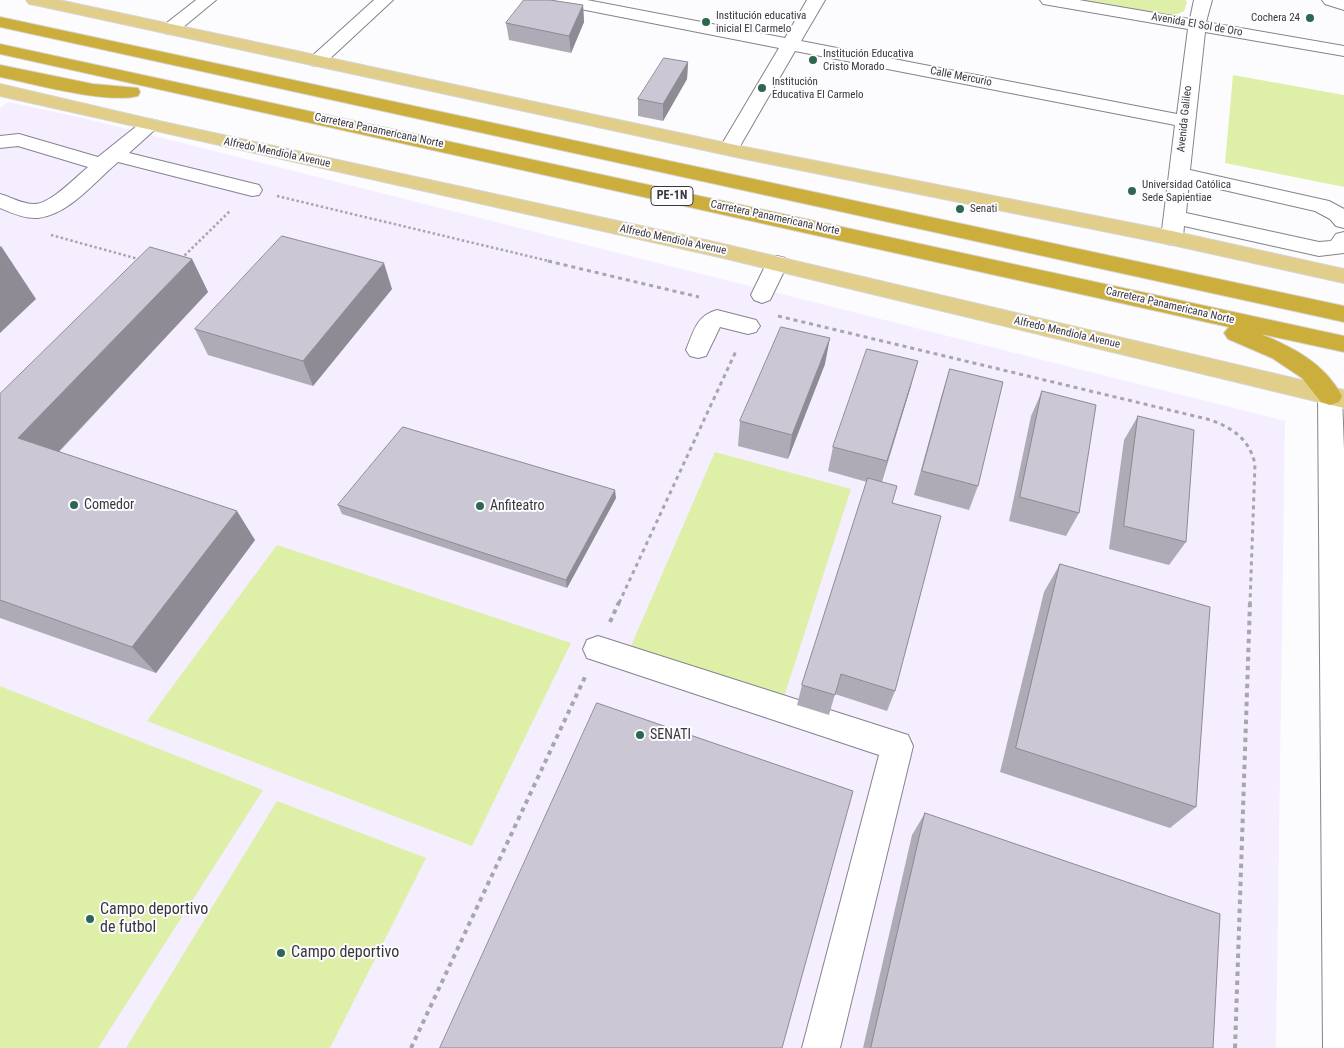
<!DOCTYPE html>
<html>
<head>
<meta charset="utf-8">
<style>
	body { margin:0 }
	canvas { display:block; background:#fcfbfe }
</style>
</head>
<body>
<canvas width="1344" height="1048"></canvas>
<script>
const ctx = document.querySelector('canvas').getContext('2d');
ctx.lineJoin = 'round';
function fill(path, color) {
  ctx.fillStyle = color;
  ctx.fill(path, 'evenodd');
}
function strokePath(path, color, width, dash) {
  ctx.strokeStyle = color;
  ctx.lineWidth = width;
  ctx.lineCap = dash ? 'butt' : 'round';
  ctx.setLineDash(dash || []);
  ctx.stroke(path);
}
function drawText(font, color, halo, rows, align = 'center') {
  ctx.font = font + ' "Roboto Condensed",sans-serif';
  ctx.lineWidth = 4;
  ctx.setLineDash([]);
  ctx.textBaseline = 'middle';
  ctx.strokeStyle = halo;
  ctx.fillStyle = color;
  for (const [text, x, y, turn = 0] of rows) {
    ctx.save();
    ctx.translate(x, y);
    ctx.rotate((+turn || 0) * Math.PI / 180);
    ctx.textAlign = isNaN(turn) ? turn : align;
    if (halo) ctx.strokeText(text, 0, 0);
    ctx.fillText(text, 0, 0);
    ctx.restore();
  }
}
fill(new Path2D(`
	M 8,102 L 83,118 L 1285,421 L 1276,1048 L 0,1048 L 0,108 Z`), '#f4eeff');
fill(new Path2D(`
	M 1075,0 L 1185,0 L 1187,2 L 1184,11 L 1178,14 L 1167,16 Z
	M 1233,75 L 1344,95 L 1344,187 L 1225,163 Z
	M 715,452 L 851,489 L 782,703 L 628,653 Z
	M 277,545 L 571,643 L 472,846 L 147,721 Z
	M 0,686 L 263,790 L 98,1048 L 0,1048 Z
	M 277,801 L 426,858 L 330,1048 L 126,1048 Z`), '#deefa8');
const minor = new Path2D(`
	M 196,0 L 216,0 L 176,33 L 170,34 L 164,33 L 161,29 L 164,25 Z
	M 374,0 L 393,0 L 323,65 L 317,66 L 311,65 L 308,61 L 311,57 Z
	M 551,0 L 587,0 L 785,38 L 807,0 L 825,0 L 801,41 L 1177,114 L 1188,29 L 1049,5 L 1043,4 L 1040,0 L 1079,0 L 1190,19 L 1194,0 L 1212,0 L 1206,22 L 1344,46 L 1344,56 L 1205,32 L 1190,170 L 1329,201 L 1344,209 L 1344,228 L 1336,226 L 1330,219 L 1315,211 L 1189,182 L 1186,213 L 1319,242 L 1331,241 L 1336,234 L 1344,232 L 1344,253 L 1319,256 L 1184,226 L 1183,238 L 1180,243 L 1172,245 L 1164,243 L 1161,238 L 1175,125 L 795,51 L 736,153 L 729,155 L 722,153 L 719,149 L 779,48 L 560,5 L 554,4 Z
	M 1322,0 L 1344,0 L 1344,10 L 1325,4 Z
	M 150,119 L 157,121 L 160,125 L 129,153 L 259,185 L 262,190 L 259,195 L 252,196 L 118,162 C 94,182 70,214 38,218 C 26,219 11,213 0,208 L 0,194 C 11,197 22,204 34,204 C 49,205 76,177 88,167 L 18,146 L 0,148 L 0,136 L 19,134 L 98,157 L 143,121 Z
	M 777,256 L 785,258 L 788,263 L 770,300 L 762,303 L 754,300 L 751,295 L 769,258 Z
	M 717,310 L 756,320 L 760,326 L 756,332 L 748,334 L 720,327 L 706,356 L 698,358 L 690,356 L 686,350 C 694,331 696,316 717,310 Z
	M 1330,387 L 1339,390 L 1342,396 L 1344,450 L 1344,1048 L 1323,1048 L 1318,396 L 1321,390 Z
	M 598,636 L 908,735 L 913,746 L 840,1048 L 802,1048 L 879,755 L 587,658 L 583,649 L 587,640 Z`);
const major = new Path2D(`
	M 26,0 L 59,0 L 745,147 L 1172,231 L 1344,269 L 1344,283 L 1172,245 L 745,159 L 35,5 L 29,4 Z
	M 0,84 L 150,119 L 719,243 L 1344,390 L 1344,408 L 719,257 L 0,96 Z`);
const highway = new Path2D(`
	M 0,17 L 1344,306 L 1344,322 L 0,27 Z
	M 0,44 L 1344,336 L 1344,352 L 1261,334 C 1294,348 1324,363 1342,396 L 1339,402 L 1330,405 L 1321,402 L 1302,378 L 1272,358 L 1228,339 L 1224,333 L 1229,327 L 0,54 Z
	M 0,65 L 93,84 L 138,88 L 140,92 L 138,96 C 105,104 35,84 0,77 Z`);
strokePath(minor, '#86828e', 2);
strokePath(major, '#d7d7d8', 2);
strokePath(highway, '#d7d7d8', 2);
strokePath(new Path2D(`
	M 277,196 L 553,262
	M 51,235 L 142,260
	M 181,259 L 230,211`), '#a8a6aa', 2.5, [2.5, 2.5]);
strokePath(new Path2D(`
	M 548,261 L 699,297
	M 778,316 L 1211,420 C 1234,429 1249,439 1255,464 L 1250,603
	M 619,603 L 736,351`), '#a8a6aa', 3, [4, 4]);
strokePath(new Path2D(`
	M 610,622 L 619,602
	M 411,1048 L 585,677
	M 1235,1048 L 1250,602`), '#a8a6aa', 4, [4.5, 4.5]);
fill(minor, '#fff');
fill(major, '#e0ce8a');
fill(highway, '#ccae3c');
fill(new Path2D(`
	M 583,5 L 584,22 L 571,53 L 509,40 L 506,23 Z
	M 688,62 L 687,79 L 663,121 L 638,116 L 638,99 Z
	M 192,259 L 208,292 L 59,452 L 255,540 L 156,673 L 0,618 L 0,394 Z
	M 392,289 L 313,386 L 208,355 L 195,329 Z
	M 825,364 L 788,459 L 738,446 L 740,421 Z
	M 950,369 L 978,486 L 969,510 L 914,495 L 942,394 Z
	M 911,386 L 882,482 L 892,503 L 895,691 L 887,711 L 835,694 L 829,715 L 797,705 L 802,685 L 867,482 L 828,471 L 833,447 Z
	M 1042,391 L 1079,513 L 1066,536 L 1009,521 L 1031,416 Z
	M 1138,416 L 1186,542 L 1169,565 L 1109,549 L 1124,440 Z
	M 616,498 L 567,588 L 342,514 L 338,505 Z
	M 1060,564 L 1196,807 L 1170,828 L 1000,772 L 1044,592 Z
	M 925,813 L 1213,1048 L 863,1048 L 912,835 Z`), '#afabb6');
fill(new Path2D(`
	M 583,5 L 584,22 L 571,53 L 569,36 Z
	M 688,62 L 687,79 L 663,121 L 663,104 Z
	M 1,246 L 36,299 L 0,333 L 0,247 Z
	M 192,259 L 208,292 L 42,469 L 18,438 Z
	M 384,263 L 392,289 L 313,386 L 303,361 Z
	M 830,338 L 825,364 L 788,459 L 792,435 Z
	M 918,361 L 911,386 L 880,485 L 887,461 Z
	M 615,490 L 616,498 L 567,588 L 566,580 Z
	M 237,511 L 255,540 L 156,673 L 132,647 Z`), '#8e8b94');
const building = new Path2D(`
	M 524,0 L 550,0 L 583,5 L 569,36 L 506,23 Z
	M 664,58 L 688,62 L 663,104 L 638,99 Z
	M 282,236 L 384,263 L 303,361 L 195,329 Z
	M 150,247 L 192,259 L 18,438 L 237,511 L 132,647 L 0,600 L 0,394 Z
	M 781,327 L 830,338 L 792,435 L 740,421 Z
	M 867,349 L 918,361 L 887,461 L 833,447 Z
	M 950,369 L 1003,382 L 978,486 L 922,471 Z
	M 1042,391 L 1096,405 L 1079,513 L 1020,497 Z
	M 1138,416 L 1194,430 L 1186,542 L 1124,526 Z
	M 403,427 L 615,490 L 566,580 L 338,505 Z
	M 868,478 L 897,486 L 892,503 L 941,516 L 895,691 L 841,674 L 835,695 L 802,685 Z
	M 1060,564 L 1210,607 L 1196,807 L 1016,748 Z
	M 597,703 L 853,791 L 782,1048 L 440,1048 Z
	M 925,813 L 1220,914 L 1213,1048 L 871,1048 Z`);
fill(building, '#cbc7d4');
strokePath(building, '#8e8b94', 1);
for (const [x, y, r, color] of [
	[1310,18,5,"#2e6750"],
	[706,22,5,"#2e6750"],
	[813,60,5,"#2e6750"],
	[762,88,5,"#2e6750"],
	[1132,191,5,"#2e6750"],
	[960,209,5,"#2e6750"],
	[74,505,5,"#2e6750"],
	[480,506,5,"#2e6750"],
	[640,735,5,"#2e6750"],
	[90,919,5,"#2e6750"],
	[281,953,5,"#2e6750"]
]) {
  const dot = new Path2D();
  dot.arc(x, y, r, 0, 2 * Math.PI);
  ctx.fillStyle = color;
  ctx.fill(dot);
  strokePath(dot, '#fcfbfe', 2);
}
drawText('11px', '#39373d', '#fcfbfe', [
	["Institución educativa",716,16],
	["inicial El Carmelo",716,29],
	["Cochera 24",1300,18,"right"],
	["Institución Educativa",823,54],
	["Cristo Morado",823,67],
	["Institución",772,82],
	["Educativa El Carmelo",772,95],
	["Universidad Católica",1142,185],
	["Sede Sapientiae",1142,198],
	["Senati",970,209]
], 'left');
drawText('11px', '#39373d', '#fcfbfe', [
	["Avenida El Sol de Oro",1197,25,10],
	["Calle Mercurio",961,77,11],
	["Avenida Galileo",1185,119,-84],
	["Carretera Panamericana Norte",379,131,12],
	["Alfredo Mendiola Avenue",277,153,12],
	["Carretera Panamericana Norte",775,218,12],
	["Alfredo Mendiola Avenue",673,240,12],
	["Carretera Panamericana Norte",1170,306,13],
	["Alfredo Mendiola Avenue",1067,333,13]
]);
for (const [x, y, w] of [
	[672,196,42]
]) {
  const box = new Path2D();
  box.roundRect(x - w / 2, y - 9.5, w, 19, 4);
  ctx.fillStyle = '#fcfbfe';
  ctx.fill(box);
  strokePath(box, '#39373d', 1);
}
drawText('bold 12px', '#39373d', null, [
	["PE-1N",672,196]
]);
drawText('14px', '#39373d', '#fcfbfe', [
	["Comedor",84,505],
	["Anfiteatro",490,506],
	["SENATI",650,735]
], 'left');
drawText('16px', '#39373d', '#fcfbfe', [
	["Campo deportivo",100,910],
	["de futbol",100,928],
	["Campo deportivo",291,953]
], 'left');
</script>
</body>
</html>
